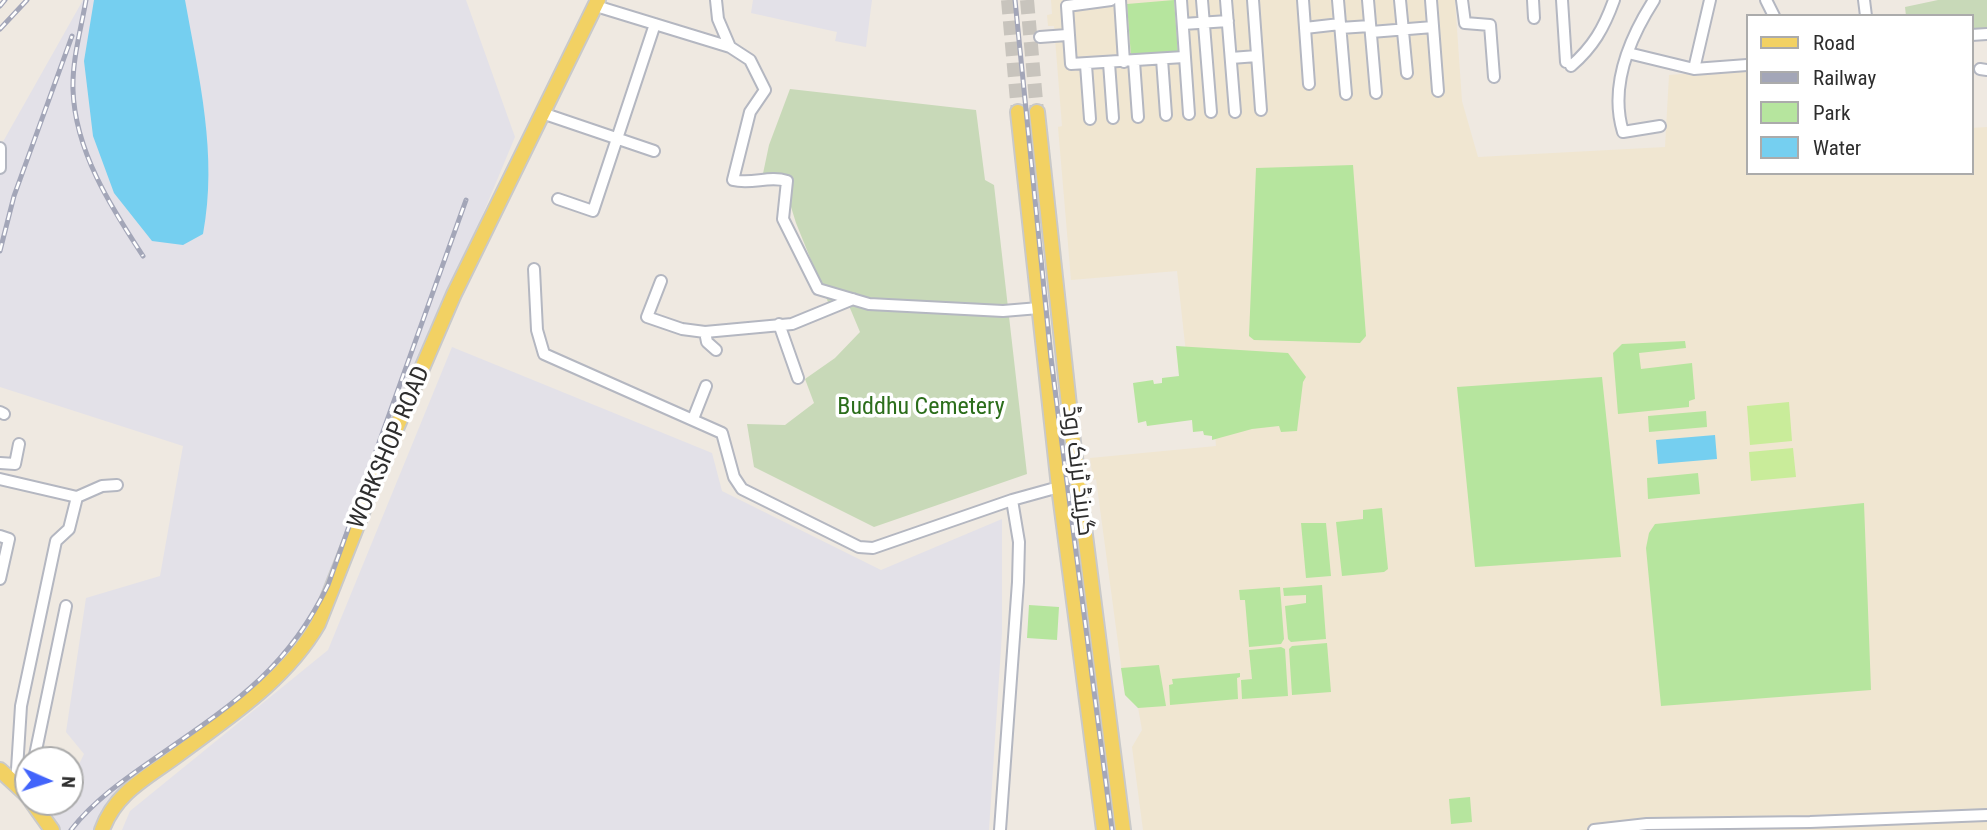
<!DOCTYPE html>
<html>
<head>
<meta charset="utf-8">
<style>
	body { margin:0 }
	#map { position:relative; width:1987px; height:830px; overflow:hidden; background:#efe9e1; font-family:"Roboto Condensed",sans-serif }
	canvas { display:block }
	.legend { position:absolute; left:1746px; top:14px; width:228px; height:161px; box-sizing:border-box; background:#fff; border:2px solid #ababab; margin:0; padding:9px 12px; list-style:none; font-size:21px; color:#2e2e2e }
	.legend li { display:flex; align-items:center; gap:14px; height:35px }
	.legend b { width:35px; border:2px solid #ababab }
	.north { position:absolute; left:14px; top:746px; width:70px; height:70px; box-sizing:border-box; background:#fff; border:2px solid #ababab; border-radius:50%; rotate:93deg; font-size:19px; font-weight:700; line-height:28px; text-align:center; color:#2e2e2e }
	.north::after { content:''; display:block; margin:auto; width:24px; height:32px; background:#4264fb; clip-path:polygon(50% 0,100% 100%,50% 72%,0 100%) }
</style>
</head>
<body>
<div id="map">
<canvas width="1987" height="830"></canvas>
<ul class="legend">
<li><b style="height:9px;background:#f2d163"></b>Road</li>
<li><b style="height:9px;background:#a3a6b8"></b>Railway</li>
<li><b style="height:19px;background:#b6e59e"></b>Park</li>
<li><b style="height:19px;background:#75cff0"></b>Water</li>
</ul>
<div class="north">N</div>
</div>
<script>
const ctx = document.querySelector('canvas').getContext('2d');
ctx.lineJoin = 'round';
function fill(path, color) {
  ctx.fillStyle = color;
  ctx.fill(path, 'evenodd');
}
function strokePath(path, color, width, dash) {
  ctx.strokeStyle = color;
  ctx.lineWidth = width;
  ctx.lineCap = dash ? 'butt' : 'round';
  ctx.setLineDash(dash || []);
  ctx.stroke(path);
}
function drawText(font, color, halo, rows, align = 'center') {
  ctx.font = font + ' "Roboto Condensed",Cairo,sans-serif';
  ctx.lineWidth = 7;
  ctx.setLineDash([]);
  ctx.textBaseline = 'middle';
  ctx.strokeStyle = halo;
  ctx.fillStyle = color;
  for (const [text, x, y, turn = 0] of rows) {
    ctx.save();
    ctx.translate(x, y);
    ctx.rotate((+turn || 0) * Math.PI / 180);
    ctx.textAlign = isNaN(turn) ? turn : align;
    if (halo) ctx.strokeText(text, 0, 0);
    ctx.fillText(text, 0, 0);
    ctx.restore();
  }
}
fill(new Path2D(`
	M 83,0 L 466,0 L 515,137 L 306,638 L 105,812 L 97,830 L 47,830 L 61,802 L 70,802 L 70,783 L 84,754 L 66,732 L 86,598 L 160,576 L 183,446 L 0,387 L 0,147 Z
	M 753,0 L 872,0 L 866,47 L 835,41 L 837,32 L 751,13 Z
	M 452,347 L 712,453 L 722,491 L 881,570 L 1002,519 L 1002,633 L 989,830 L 122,830 L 130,811 L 328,650 Z`), '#e3e1e8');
fill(new Path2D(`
	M 1051,0 L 1455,0 L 1462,101 L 1478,157 L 1665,147 L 1669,75 L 1747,69 L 1747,173 L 1971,173 L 1971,128 L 1987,127 L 1987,830 L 1143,830 L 1132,747 L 1142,730 L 1138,707 L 1125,695 L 1096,479 L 1093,480 L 1090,458 L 1216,446 L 1215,434 L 1193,417 L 1177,271 L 1071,280 L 1058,127 L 1062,126 L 1054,26 L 1048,26 L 1047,15 L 1052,14 Z`), '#f0e6d1');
fill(new Path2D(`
	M 1174,0 L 1178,52 L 1131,56 L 1127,4 Z
	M 1353,165 L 1366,336 L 1360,343 L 1254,340 L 1249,336 L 1256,168 Z
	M 1685,341 L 1686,348 L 1639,353 L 1641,369 L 1692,363 L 1695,399 L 1689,401 L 1689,407 L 1618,414 L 1613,353 L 1622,344 Z
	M 1176,346 L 1288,353 L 1306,377 L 1303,382 L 1297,431 L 1281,432 L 1279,426 L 1252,429 L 1212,440 L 1212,436 L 1204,435 L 1203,431 L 1193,432 L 1192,420 L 1147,426 L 1146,421 L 1138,423 L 1133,383 L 1153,380 L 1154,384 L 1162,383 L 1162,378 L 1179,376 Z
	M 1602,377 L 1621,557 L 1475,567 L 1457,387 Z
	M 1706,411 L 1707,427 L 1649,432 L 1648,416 Z
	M 1698,473 L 1700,494 L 1648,499 L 1647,478 Z
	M 1864,503 L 1871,690 L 1661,706 L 1646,548 L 1649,533 L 1655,524 Z
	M 1382,508 L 1388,569 L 1384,572 L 1342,576 L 1336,522 L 1363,519 L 1363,510 Z
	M 1307,523 L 1326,523 L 1331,576 L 1306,578 L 1301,523 Z
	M 1322,585 L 1326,639 L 1291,642 L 1288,639 L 1285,606 L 1306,603 L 1306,595 L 1284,596 L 1283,588 Z
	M 1280,587 L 1284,639 L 1281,644 L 1249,647 L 1245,600 L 1240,600 L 1239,590 Z
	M 1029,605 L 1059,607 L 1057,640 L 1027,638 Z
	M 1327,643 L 1331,692 L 1292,695 L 1289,649 L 1292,646 Z
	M 1281,647 L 1285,649 L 1288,696 L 1242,699 L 1241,680 L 1252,679 L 1249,650 Z
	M 1159,665 L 1166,706 L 1138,708 L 1125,695 L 1121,668 Z
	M 1240,673 L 1240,677 L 1237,678 L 1238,699 L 1170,705 L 1169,685 L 1173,684 L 1172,679 Z
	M 1470,797 L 1472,822 L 1451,824 L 1449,799 Z`), '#b6e59e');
fill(new Path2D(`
	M 1938,0 L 1987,0 L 1987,32 L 1971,33 L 1971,16 L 1906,16 L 1905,7 Z
	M 790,89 L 976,110 L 985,180 L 994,185 L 1027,474 L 874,527 L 754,467 L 747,424 L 785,425 L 814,403 L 805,379 L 835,358 L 860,332 L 847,301 L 830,307 L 796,223 L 783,181 L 761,183 L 769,145 Z`), '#c8d9b8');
fill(new Path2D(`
	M 1789,402 L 1792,441 L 1750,445 L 1747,406 Z
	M 1793,448 L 1796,477 L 1751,481 L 1749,452 Z`), '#c9ec9a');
fill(new Path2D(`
	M 94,0 L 185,0 C 199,78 218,155 203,234 L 183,245 L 152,241 L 114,193 L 93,136 L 84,61 Z
	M 1715,435 L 1717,459 L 1658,464 L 1656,440 Z`), '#75cff0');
strokePath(new Path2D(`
	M 1008,0 L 1018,112
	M 1027,0 L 1037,112`), '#c8c4bd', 14, [14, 7]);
const minor = new Path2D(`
	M 716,0 L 718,19 L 730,47
	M 1111,0 L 1067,6 L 1071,64 L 1184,57
	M 1120,0 L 1124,62
	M 1181,0 L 1189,114
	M 1202,0 L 1211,112
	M 1226,0 L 1235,112
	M 1253,0 L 1261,110
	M 1303,0 L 1309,84
	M 1338,0 L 1346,94
	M 1368,0 L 1376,93
	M 1400,0 L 1407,73
	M 1431,0 L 1438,91
	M 1462,0 L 1465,23 L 1490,25 L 1494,77
	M 1533,0 L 1534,18
	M 1562,0 L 1566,62
	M 1654,0 C 1629,39 1609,86 1623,132 L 1660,126
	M 1766,0 L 1774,16
	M 1864,0 L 1866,16
	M 596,6 L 730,47 L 750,60 L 765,90 L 750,112 L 733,180 C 752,185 769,175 787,181 L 783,219 L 818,289 L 869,304 L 1003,311 L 1039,308
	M 1183,24 L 1228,21
	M 1305,28 L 1340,24
	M 1340,28 L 1370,26
	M 1371,32 L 1433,27
	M 1971,35 L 1987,34
	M 1040,37 L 1067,35
	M 1628,53 L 1694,69 L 1747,65
	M 1231,58 L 1257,56
	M 1162,59 L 1166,115
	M 1134,61 L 1138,117
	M 1109,63 L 1113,118
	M 1086,65 L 1090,119
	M 1571,66 C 1593,47 1604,28 1614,0
	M 1694,69 L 1710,0
	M 1980,69 L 1987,70
	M 542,113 L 654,151
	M 0,148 L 0,168
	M 558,199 L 593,211 L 655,24
	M 534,269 L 537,330 L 544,354 L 722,433 L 734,477 L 742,489 L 859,547 L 873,548 L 1012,500
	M 661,281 L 647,317 L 682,329 L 705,332 L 792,324 L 853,299
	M 779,324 L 798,378
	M 705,332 L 707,342 L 716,350
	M 0,412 L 4,414
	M 693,419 L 706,386
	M 0,463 L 15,464 L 19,444
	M 0,479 L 77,497 L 102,486 L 117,485
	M 0,536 L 9,539 L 0,579
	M 34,760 L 66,606
	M 16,785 L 21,706 L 56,541 L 69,529 L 77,497
	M 1000,830 L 1018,582 L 1019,542 L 1012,500 L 1059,487
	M 1594,830 L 1647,824 L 1810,822 L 1987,815`);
const major = new Path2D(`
	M 1018,112 L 1059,487 L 1104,830
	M 1037,112 L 1073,442 L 1123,830
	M 0,770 L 28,796
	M 32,802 L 52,830
	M 102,830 C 115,793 146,778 176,756 C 228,717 285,681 318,624 L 386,452 L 454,294 L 598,0`);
strokePath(minor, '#b4b7c1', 14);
strokePath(major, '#c9c9c9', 18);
strokePath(minor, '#fff', 10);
strokePath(major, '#f2d163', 14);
const rail = new Path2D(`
	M 86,0 C 81,29 72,60 73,90 C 75,151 111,207 143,256
	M 1015,0 L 1051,359 L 1112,830
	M 0,6 L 5,0
	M 0,29 L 27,0
	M 0,251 L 14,196 L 72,36
	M 71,830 C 96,798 128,777 161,754 C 235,703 288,668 328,585 L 466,200`);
strokePath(rail, '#a3a6b8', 5);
strokePath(rail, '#fff', 2.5, [8]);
drawText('24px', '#2c6e1b', '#fff', [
	["Buddhu Cemetery",921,408]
]);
drawText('24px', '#2e2e2e', '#fff', [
	["WORKSHOP ROAD",390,448,-67],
	["گرینڈ ٹرنک روڈ",1077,471,83]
]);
</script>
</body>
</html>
